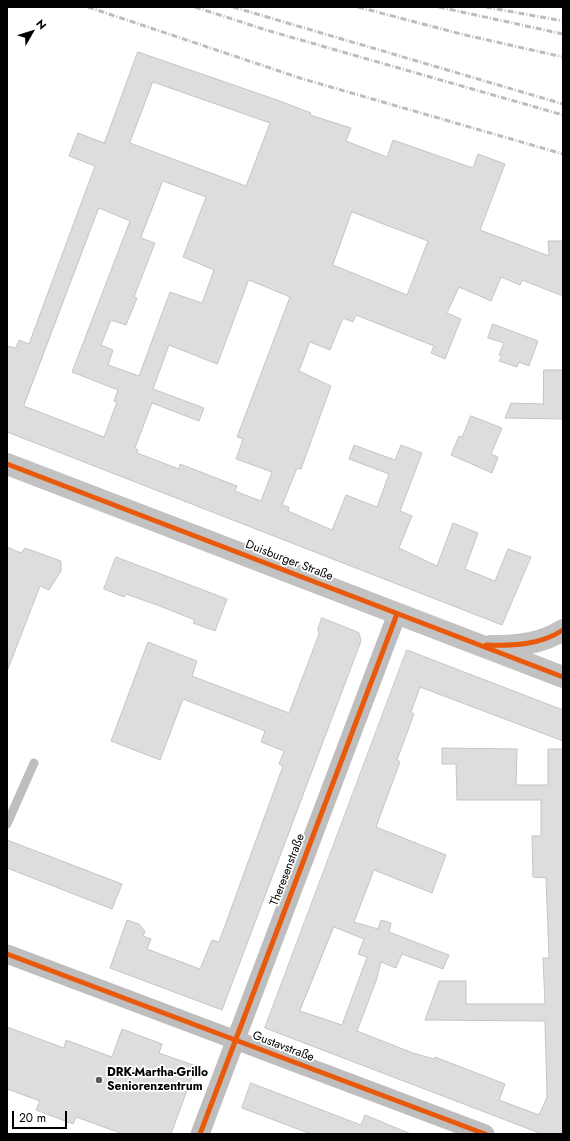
<!DOCTYPE html>
<html>
<head>
<meta charset="utf-8">
<style>
	body { margin:0 }
	#map { position:relative; width:570px; height:1141px; overflow:hidden; background:#fff; font-family:Jost,sans-serif }
	canvas { display:block }
	.frame { position:absolute; inset:0; border:8px solid #000; pointer-events:none }
	.north { position:absolute; left:12px; top:12px; width:40px; height:40px; -webkit-text-stroke:3px #fff; paint-order:stroke; rotate:51deg; font-size:11px; font-weight:700; line-height:16px; text-align:center; color:#000 }
	.north::after { content:''; display:block; margin:auto; width:14px; height:18px; background:#000; clip-path:polygon(50% 0,100% 100%,50% 72%,0 100%) }
	.scale { position:absolute; left:12px; top:1111px; width:55px; height:18px; box-sizing:border-box; border:2px solid #000; border-top:0; padding-left:5px; font-size:12px; line-height:14px; white-space:nowrap; color:#000; -webkit-text-stroke:3px #fff; paint-order:stroke }
</style>
</head>
<body>
<div id="map">
<canvas width="570" height="1141"></canvas>
<div class="frame"></div>
<div class="north">N</div>
<div class="scale">20 m</div>
</div>
<script>
const ctx = document.querySelector('canvas').getContext('2d');
ctx.lineJoin = 'round';
function fill(path, color) {
  ctx.fillStyle = color;
  ctx.fill(path, 'evenodd');
}
function strokePath(path, color, width, dash) {
  ctx.strokeStyle = color;
  ctx.lineWidth = width;
  ctx.lineCap = dash ? 'butt' : 'round';
  ctx.setLineDash(dash || []);
  ctx.stroke(path);
}
function drawText(font, color, halo, rows, align = 'center') {
  ctx.font = font + ' Jost,sans-serif';
  ctx.lineWidth = 3.5;
  ctx.setLineDash([]);
  ctx.textBaseline = 'middle';
  ctx.strokeStyle = halo;
  ctx.fillStyle = color;
  for (const [text, x, y, turn = 0] of rows) {
    ctx.save();
    ctx.translate(x, y);
    ctx.rotate((+turn || 0) * Math.PI / 180);
    ctx.textAlign = isNaN(turn) ? turn : align;
    if (halo) ctx.strokeText(text, 0, 0);
    ctx.fillText(text, 0, 0);
    ctx.restore();
  }
}
const building = new Path2D(`
	M 138,52 L 280,101 L 311,113 L 310,115 L 351,128 L 346,141 L 387,157 L 393,140 L 473,168 L 478,154 L 505,164 L 480,230 L 549,256 L 548,241 L 563,241 L 563,296 L 522,280 L 520,285 L 501,277 L 491,301 L 459,287 L 447,313 L 461,319 L 445,359 L 431,353 L 434,346 L 356,315 L 353,322 L 343,318 L 330,350 L 310,342 L 299,371 L 331,386 L 301,469 L 297,468 L 282,505 L 289,507 L 288,511 L 332,530 L 346,495 L 377,507 L 389,474 L 349,459 L 354,445 L 395,460 L 401,445 L 422,453 L 400,511 L 412,516 L 399,548 L 437,566 L 453,523 L 478,533 L 465,569 L 495,581 L 508,549 L 531,557 L 502,625 L 7,432 L 7,346 L 16,348 L 19,340 L 29,344 L 95,166 L 69,156 L 78,133 L 104,143 ZM 153,82 L 270,123 L 246,186 L 130,143 ZM 163,181 L 206,197 L 183,257 L 214,270 L 202,303 L 170,292 L 139,376 L 108,365 L 113,350 L 101,345 L 111,320 L 126,325 L 137,298 L 134,297 L 155,243 L 141,238 ZM 99,208 L 130,221 L 72,372 L 118,390 L 114,401 L 117,402 L 104,437 L 24,406 ZM 352,212 L 428,241 L 407,295 L 333,265 ZM 249,280 L 290,297 L 237,437 L 243,439 L 236,459 L 272,472 L 261,501 L 235,491 L 237,486 L 180,464 L 179,469 L 137,453 L 138,450 L 135,448 L 152,403 L 199,421 L 204,408 L 153,389 L 169,345 L 217,364 Z
	M 493,324 L 538,341 L 529,366 L 519,362 L 517,367 L 499,361 L 502,356 L 499,355 L 504,343 L 488,338 Z
	M 544,370 L 563,370 L 563,419 L 505,418 L 511,403 L 543,404 Z
	M 471,416 L 502,428 L 491,454 L 498,457 L 492,473 L 451,455 L 459,436 L 462,437 Z
	M 7,547 L 21,553 L 25,548 L 61,561 L 61,571 L 49,590 L 40,586 L 8,669 Z
	M 116,557 L 227,599 L 215,631 L 193,623 L 195,620 L 157,605 L 126,594 L 124,597 L 104,589 Z
	M 322,618 L 355,631 L 359,633 L 361,641 L 222,1010 L 110,968 L 127,920 L 139,924 L 145,931 L 143,936 L 151,939 L 147,949 L 200,969 L 212,940 L 219,942 L 283,766 L 279,764 L 284,751 L 261,742 L 265,731 L 183,699 L 160,760 L 111,741 L 148,642 L 197,661 L 192,676 L 289,713 L 319,634 L 318,629 Z
	M 407,650 L 563,710 L 563,741 L 420,687 L 411,712 L 414,714 L 397,760 L 400,762 L 376,827 L 446,855 L 432,893 L 374,870 L 354,922 L 378,929 L 381,920 L 391,923 L 389,932 L 449,955 L 443,969 L 402,954 L 396,968 L 381,962 L 376,981 L 357,1031 L 413,1053 L 434,1059 L 435,1057 L 505,1084 L 499,1100 L 539,1115 L 547,1097 L 545,1021 L 425,1020 L 439,981 L 466,981 L 466,1004 L 545,1004 L 543,958 L 549,958 L 546,878 L 533,877 L 532,836 L 541,836 L 541,800 L 457,800 L 456,764 L 442,764 L 442,748 L 517,749 L 516,785 L 548,785 L 548,749 L 563,749 L 563,1134 L 542,1134 L 265,1028 ZM 334,927 L 364,939 L 358,954 L 367,957 L 342,1025 L 300,1011 Z
	M 7,840 L 122,884 L 112,909 L 7,868 Z
	M 7,1027 L 64,1048 L 66,1040 L 112,1057 L 122,1029 L 162,1044 L 159,1053 L 196,1066 L 171,1134 L 123,1134 L 76,1117 L 73,1124 L 36,1110 L 40,1101 L 7,1089 Z
	M 251,1083 L 361,1125 L 365,1115 L 411,1134 L 311,1134 L 242,1108 Z`);
fill(building, '#ddd');
strokePath(building, '#c5c5c5', 1);
strokePath(new Path2D(`
	M 7,824 L 34,763`), '#bebebe', 9);
strokePath(new Path2D(`
	M 7,954 L 485,1134
	M 200,1134 L 397,614`), '#bebebe', 19);
strokePath(new Path2D(`
	M 7,464 L 563,677
	M 491,646 C 517,646 541,644 563,630`), '#c2c2c2', 22);
strokePath(new Path2D(`
	M 88,7 L 303,79 L 563,154
	M 195,7 L 266,30 L 563,115
	M 233,7 L 563,104
	M 358,7 L 461,34 L 563,57
	M 439,7 L 563,34
	M 486,7 L 563,21`), '#bdbdbd', 3, [6, 2, 1, 2]);
strokePath(new Path2D(`
	M 7,464 L 563,677
	M 486,645 C 513,646 540,645 563,630
	M 7,954 L 485,1134
	M 200,1134 L 397,614`), '#e8590c', 5);
for (const [x, y, r, color] of [
	[99,1080,4,"#595959"]
]) {
  const dot = new Path2D();
  dot.arc(x, y, r, 0, 2 * Math.PI);
  ctx.fillStyle = color;
  ctx.fill(dot);
  strokePath(dot, '#fff', 1.5);
}
drawText('12px', '#000', '#fff', [
	["Duisburger Straße",289,561,21],
	["Theresenstraße",288,870,-69],
	["Gustavstraße",283,1047,21]
]);
drawText('bold 12px', '#000', '#fff', [
	["DRK-Martha-Grillo",107,1073],
	["Seniorenzentrum",107,1087]
], 'left');
</script>
</body>
</html>
